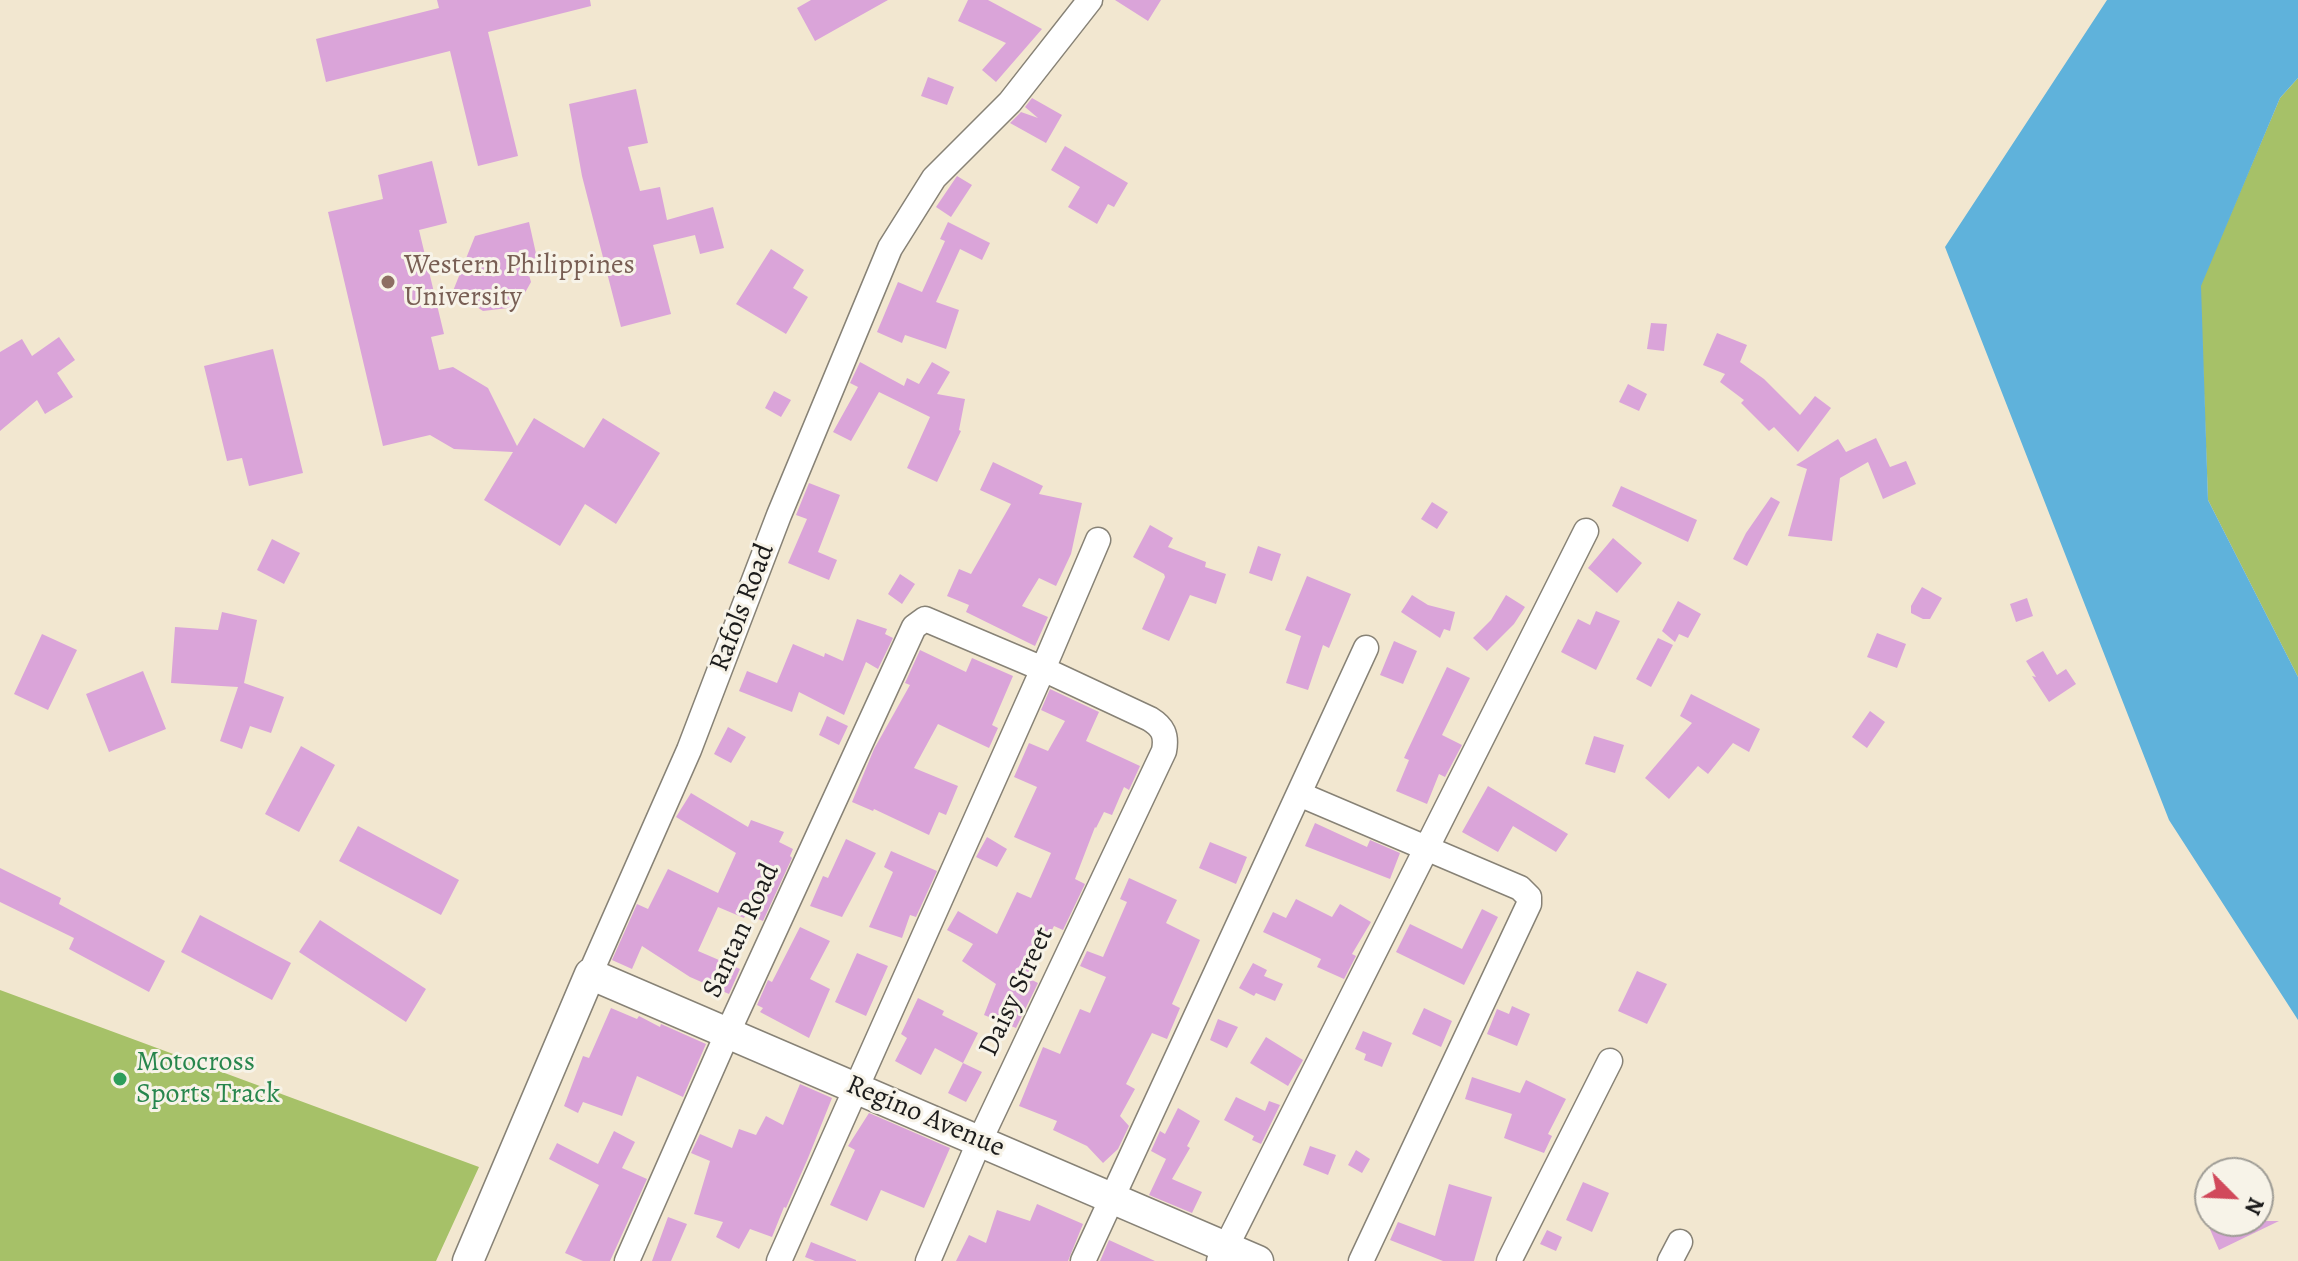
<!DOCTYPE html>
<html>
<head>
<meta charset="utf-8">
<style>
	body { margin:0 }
	#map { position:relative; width:2298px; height:1261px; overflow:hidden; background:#f2e7d0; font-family:Alegreya,serif }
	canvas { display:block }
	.north { position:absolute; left:2194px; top:1157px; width:80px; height:80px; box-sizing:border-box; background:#f7f3e8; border:2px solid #9f9d96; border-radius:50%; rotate:114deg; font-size:22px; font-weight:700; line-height:32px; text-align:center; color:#1c1c1c }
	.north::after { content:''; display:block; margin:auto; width:28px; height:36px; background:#d1495b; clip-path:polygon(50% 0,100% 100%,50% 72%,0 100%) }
</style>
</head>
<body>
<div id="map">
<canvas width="2298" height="1261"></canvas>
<div class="north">N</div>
</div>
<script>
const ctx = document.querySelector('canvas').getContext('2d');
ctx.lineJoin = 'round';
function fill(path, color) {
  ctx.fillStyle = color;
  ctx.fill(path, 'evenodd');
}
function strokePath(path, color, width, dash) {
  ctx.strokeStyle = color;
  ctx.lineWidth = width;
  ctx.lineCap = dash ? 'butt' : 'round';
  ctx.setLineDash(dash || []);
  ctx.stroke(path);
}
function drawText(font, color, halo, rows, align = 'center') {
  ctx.font = font + ' Alegreya,serif';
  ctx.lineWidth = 6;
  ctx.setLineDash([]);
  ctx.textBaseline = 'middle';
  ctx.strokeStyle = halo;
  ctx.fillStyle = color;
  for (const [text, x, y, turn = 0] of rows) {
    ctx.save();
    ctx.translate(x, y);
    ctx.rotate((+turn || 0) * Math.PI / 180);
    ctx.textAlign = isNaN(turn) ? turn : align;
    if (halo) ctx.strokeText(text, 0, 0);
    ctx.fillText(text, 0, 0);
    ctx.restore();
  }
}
fill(new Path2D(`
	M 2298,78 L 2298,677 L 2208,500 L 2200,286 L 2280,98 Z
	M 0,990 L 479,1167 L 436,1261 L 0,1261 Z`), '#a6c168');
fill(new Path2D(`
	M 2107,0 L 2298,0 L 2298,78 L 2280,98 L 2201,286 L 2208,500 L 2298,677 L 2298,1020 L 2169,820 L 1945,247 Z`), '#5fb2db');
fill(new Path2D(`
	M 437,0 L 590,0 L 591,6 L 488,32 L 518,156 L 478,166 L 450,51 L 326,82 L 316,39 L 439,8 Z
	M 811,0 L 888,0 L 815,41 L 797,8 Z
	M 968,0 L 988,0 L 1042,29 L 996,82 L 982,70 L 1006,43 L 958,21 Z
	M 1115,0 L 1161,0 L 1148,21 Z
	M 928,77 L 954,87 L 947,105 L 921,96 Z
	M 636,89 L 648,143 L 628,147 L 640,191 L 660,187 L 667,220 L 713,207 L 724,248 L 700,254 L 695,235 L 653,245 L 671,314 L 621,327 L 582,176 L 569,104 Z
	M 1032,98 L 1062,115 L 1046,143 L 1010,123 L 1021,112 L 1038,118 L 1025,107 Z
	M 1065,146 L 1128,183 L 1114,207 L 1108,204 L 1097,224 L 1068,207 L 1080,187 L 1051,170 Z
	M 432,161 L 447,223 L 419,230 L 444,334 L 431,337 L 439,370 L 453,367 L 488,388 L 517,446 L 534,418 L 584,448 L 603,418 L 660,453 L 616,524 L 585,504 L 560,546 L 484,500 L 513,452 L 454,449 L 430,435 L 383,446 L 328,212 L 383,199 L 378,175 Z
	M 957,176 L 972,185 L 951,217 L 936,207 Z
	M 529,222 L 537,258 L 525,261 L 531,282 L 517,307 L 483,311 L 453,291 L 475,236 Z
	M 948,222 L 990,243 L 982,260 L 960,249 L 936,302 L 959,310 L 946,349 L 905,335 L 902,343 L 877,332 L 898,282 L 922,292 L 945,241 L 940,239 Z
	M 771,249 L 804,270 L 793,288 L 808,297 L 786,334 L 736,304 Z
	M 1651,323 L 1667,324 L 1664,351 L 1647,349 Z
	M 1717,333 L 1747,345 L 1740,362 L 1764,379 L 1800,415 L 1815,396 L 1831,408 L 1798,452 L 1774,427 L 1769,431 L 1741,403 L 1744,400 L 1720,382 L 1725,374 L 1703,365 Z
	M 59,337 L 75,360 L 57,373 L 73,397 L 45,414 L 37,400 L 0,431 L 0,352 L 22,339 L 32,356 Z
	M 273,349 L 303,473 L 249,486 L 242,458 L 227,461 L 204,366 Z
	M 860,362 L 904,386 L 907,378 L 919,384 L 932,362 L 950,372 L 937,394 L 965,399 L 959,430 L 961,431 L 937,482 L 907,468 L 930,417 L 879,392 L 851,441 L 833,432 L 858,387 L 850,383 Z
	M 1628,384 L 1647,394 L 1639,411 L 1619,402 Z
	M 774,391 L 791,400 L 781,417 L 765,408 Z
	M 1876,438 L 1890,467 L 1906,461 L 1916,484 L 1883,499 L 1868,462 L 1840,478 L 1832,541 L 1788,536 L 1807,469 L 1796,465 L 1838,439 L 1846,452 Z
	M 993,462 L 1043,486 L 1039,494 L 1082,503 L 1071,554 L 1056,586 L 1039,578 L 1022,606 L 1048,617 L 1035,646 L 966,612 L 969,605 L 947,596 L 959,569 L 971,574 L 1011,504 L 980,490 Z
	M 809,483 L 840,495 L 818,552 L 837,560 L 829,580 L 788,563 L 807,519 L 796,515 Z
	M 1621,486 L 1697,520 L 1688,542 L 1612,506 Z
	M 1771,497 L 1780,502 L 1747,566 L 1733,559 L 1746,533 Z
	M 1432,502 L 1448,512 L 1437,529 L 1421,519 Z
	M 1150,525 L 1173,538 L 1168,547 L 1206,562 L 1205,567 L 1226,574 L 1216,604 L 1190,595 L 1169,641 L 1142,629 L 1165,577 L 1164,574 L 1133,557 Z
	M 1613,538 L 1642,563 L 1617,593 L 1588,568 Z
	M 272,539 L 300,553 L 284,584 L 257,570 Z
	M 1258,546 L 1281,554 L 1272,581 L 1249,573 Z
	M 900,574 L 915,584 L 902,604 L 888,594 Z
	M 1307,576 L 1351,594 L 1329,648 L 1323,645 L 1308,690 L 1286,683 L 1301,636 L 1285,630 Z
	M 1922,587 L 1942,598 L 1930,619 L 1923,619 L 1911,613 L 1911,606 Z
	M 1412,595 L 1428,605 L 1455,612 L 1450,631 L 1444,629 L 1440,638 L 1401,612 Z
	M 1506,595 L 1525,607 L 1514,624 L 1487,651 L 1473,638 L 1491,620 Z
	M 2027,598 L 2033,616 L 2016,622 L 2010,604 Z
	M 1678,601 L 1701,614 L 1688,638 L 1679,634 L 1675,642 L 1662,631 Z
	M 1596,611 L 1620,621 L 1596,670 L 1561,652 L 1578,619 L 1590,625 Z
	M 222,612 L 257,620 L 244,683 L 284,697 L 271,733 L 250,726 L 242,749 L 220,741 L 238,687 L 171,683 L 175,627 L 218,630 Z
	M 857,619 L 887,629 L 885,634 L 893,638 L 878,669 L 866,662 L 844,715 L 799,692 L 792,712 L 739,691 L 747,671 L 777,683 L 793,644 L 824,657 L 825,653 L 843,661 Z
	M 1877,633 L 1906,644 L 1897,668 L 1867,657 Z
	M 42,634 L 77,650 L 48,710 L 14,694 Z
	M 1658,638 L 1673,645 L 1651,687 L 1636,679 Z
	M 1394,641 L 1417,651 L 1403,684 L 1380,675 Z
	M 920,650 L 966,672 L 972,658 L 1013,676 L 992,725 L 998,728 L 989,748 L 938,724 L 914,768 L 958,786 L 946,815 L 939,812 L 929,835 L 874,809 L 873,811 L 852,802 L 874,749 L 910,685 L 905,683 Z
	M 2043,651 L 2057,675 L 2066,669 L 2076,684 L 2049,702 L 2032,676 L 2036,677 L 2026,661 Z
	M 1447,667 L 1470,678 L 1442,735 L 1462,745 L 1445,777 L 1439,774 L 1427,804 L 1396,791 L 1409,760 L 1404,758 Z
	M 143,671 L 166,729 L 109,752 L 86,694 Z
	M 1050,689 L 1099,712 L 1086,741 L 1140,766 L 1129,790 L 1124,787 L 1112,815 L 1104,812 L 1096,828 L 1095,827 L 1075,879 L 1085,884 L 1063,930 L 1054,926 L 1028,978 L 1038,983 L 1016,1028 L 984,1015 L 996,984 L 962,961 L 973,944 L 947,930 L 958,911 L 997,934 L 1017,892 L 1031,898 L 1051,853 L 1014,837 L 1037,787 L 1014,777 L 1029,743 L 1048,751 L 1065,721 L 1041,710 Z
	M 1691,694 L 1760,729 L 1749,752 L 1733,743 L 1708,774 L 1698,766 L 1669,799 L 1645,778 L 1692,723 L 1680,716 Z
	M 1870,711 L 1885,722 L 1867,748 L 1852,737 Z
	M 827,716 L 848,726 L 839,745 L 819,735 Z
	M 728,727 L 746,737 L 731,763 L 714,754 Z
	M 1594,736 L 1624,745 L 1615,773 L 1585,764 Z
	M 301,746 L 335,765 L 299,832 L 265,814 Z
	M 1488,786 L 1568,834 L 1556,852 L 1513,826 L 1498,852 L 1462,832 Z
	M 691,793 L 748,827 L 751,820 L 784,832 L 779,842 L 793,849 L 790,856 L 792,858 L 763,921 L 746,914 L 744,918 L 718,907 L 698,951 L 740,969 L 729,994 L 690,977 L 642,946 L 632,969 L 612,960 L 637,904 L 648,909 L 668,869 L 718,893 L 736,853 L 676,817 Z
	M 1315,823 L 1367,847 L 1370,840 L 1400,853 L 1390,879 L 1305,846 Z
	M 358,826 L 459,880 L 441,915 L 339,861 Z
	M 987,837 L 1007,849 L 997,867 L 976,857 Z
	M 846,839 L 876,853 L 842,917 L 810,906 L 823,876 L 828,878 Z
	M 1210,842 L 1247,857 L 1236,884 L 1199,868 Z
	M 891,851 L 937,871 L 916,917 L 910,915 L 902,938 L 869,927 L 893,872 L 884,867 Z
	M 0,868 L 61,898 L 59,904 L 165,961 L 149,992 L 69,949 L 74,938 L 0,902 Z
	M 1129,878 L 1177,900 L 1166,923 L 1200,940 L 1172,1004 L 1180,1008 L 1167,1039 L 1152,1033 L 1126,1084 L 1135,1089 L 1120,1116 L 1129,1126 L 1118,1149 L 1103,1163 L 1087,1146 L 1053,1130 L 1057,1121 L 1019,1106 L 1043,1047 L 1060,1054 L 1080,1009 L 1090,1013 L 1106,977 L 1080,966 L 1087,951 L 1103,957 L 1127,902 L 1120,899 Z
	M 1296,899 L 1332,917 L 1340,904 L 1371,922 L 1352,954 L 1356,956 L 1344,979 L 1317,967 L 1321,959 L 1263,932 L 1273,912 L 1286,918 Z
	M 1482,909 L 1498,917 L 1464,985 L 1396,952 L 1410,924 L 1462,949 Z
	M 200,915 L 291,963 L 272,1000 L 181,952 Z
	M 320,920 L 426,989 L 406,1022 L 299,952 Z
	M 800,927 L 830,941 L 810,979 L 830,989 L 809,1038 L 760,1012 L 763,1008 L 757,1005 L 768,980 L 772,982 Z
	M 857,953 L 888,966 L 866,1016 L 835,1002 Z
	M 1253,963 L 1267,970 L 1264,976 L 1283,984 L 1275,1001 L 1256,993 L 1254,996 L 1239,988 Z
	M 1637,971 L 1667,984 L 1647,1024 L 1618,1011 Z
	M 918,998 L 944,1011 L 942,1015 L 978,1033 L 963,1063 L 935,1048 L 921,1075 L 895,1061 L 907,1038 L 901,1034 Z
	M 1512,1006 L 1530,1014 L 1517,1046 L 1487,1034 L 1497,1009 L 1509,1014 Z
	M 611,1008 L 637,1019 L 639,1016 L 660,1027 L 661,1024 L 706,1044 L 683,1097 L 637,1076 L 622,1116 L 583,1102 L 578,1113 L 564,1106 L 583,1056 L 589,1058 Z
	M 1424,1008 L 1452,1021 L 1441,1047 L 1412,1034 Z
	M 1218,1019 L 1238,1027 L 1227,1048 L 1210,1040 Z
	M 1363,1031 L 1392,1043 L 1382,1067 L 1364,1060 L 1366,1054 L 1355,1049 Z
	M 1266,1037 L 1303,1060 L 1288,1086 L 1250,1063 Z
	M 963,1063 L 982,1072 L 966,1102 L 948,1093 Z
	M 1472,1077 L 1520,1093 L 1526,1080 L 1566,1099 L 1548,1134 L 1552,1136 L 1544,1153 L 1504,1138 L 1512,1114 L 1465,1099 Z
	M 800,1084 L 832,1098 L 808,1158 L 786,1208 L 784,1207 L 772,1237 L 750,1229 L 739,1249 L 716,1237 L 723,1222 L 694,1214 L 710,1161 L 691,1153 L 700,1134 L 732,1148 L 739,1129 L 756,1135 L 766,1116 L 783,1125 Z
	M 1236,1097 L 1265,1111 L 1269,1101 L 1280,1105 L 1261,1144 L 1252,1140 L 1254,1136 L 1224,1120 Z
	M 1178,1108 L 1200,1121 L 1187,1146 L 1190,1148 L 1172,1179 L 1202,1192 L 1192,1213 L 1149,1195 L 1166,1159 L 1151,1151 L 1160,1131 L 1165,1134 Z
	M 869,1113 L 950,1148 L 924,1208 L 881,1190 L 867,1221 L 830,1205 L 855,1150 L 848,1146 Z
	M 614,1131 L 635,1142 L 622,1168 L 647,1179 L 610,1261 L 583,1261 L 565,1253 L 599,1185 L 549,1159 L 557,1143 L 598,1164 Z
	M 1310,1146 L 1336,1155 L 1328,1175 L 1303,1165 Z
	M 1356,1150 L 1370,1159 L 1362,1173 L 1348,1165 Z
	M 1583,1182 L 1609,1193 L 1592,1232 L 1566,1220 Z
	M 1449,1184 L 1492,1197 L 1474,1261 L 1443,1261 L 1390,1240 L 1398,1222 L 1435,1236 Z
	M 1037,1204 L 1083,1224 L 1068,1261 L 956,1261 L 969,1235 L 986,1243 L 997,1210 L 1030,1221 Z
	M 668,1217 L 687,1224 L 671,1261 L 652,1261 Z
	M 2222,1221 L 2279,1221 L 2219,1250 L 2209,1227 Z
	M 1547,1230 L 1562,1237 L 1556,1251 L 1540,1244 Z
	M 1109,1240 L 1155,1261 L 1100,1261 Z
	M 811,1242 L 856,1260 L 856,1261 L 815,1261 L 805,1257 Z`), '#daa4d9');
const minor = new Path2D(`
	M 1299,794 L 1520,888 L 1529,897 L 1529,904 L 1361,1261
	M 590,974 L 689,750 L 779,515 L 890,248 L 934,178 L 1010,102 L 1090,0
	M 627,1261 L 728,1032 L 914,627 L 925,619 L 1043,669 L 1150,719 C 1163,727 1167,735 1164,751 L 980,1140 L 928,1261
	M 779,1261 L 1043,669 L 1098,540
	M 1083,1261 L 1366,648
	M 1219,1261 L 1586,531
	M 1509,1261 L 1610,1061
	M 1670,1261 L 1680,1242`);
const tertiary = new Path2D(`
	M 468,1261 L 590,974 L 1258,1261`);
strokePath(minor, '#878276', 27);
strokePath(tertiary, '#878276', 33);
strokePath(minor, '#fff', 24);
strokePath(tertiary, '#fff', 30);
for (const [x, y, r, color] of [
	[388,282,8,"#8d6e63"],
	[120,1079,8,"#2e9e5b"]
]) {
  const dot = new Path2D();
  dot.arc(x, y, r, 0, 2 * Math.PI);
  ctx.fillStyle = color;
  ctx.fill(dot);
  strokePath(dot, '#f7f3e8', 3);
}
drawText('28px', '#785e54', '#f7f3e8', [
	["Western Philippines",404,266],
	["University",404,298]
], 'left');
drawText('28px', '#1c1c1c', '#f7f3e8', [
	["Rafols Road",743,608,-69],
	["Santan Road",742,931,-65],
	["Daisy Street",1017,992,-65],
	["Regino Avenue",925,1117,23]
]);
drawText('28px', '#27864d', '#f7f3e8', [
	["Motocross",136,1063],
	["Sports Track",136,1095]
], 'left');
</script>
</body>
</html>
